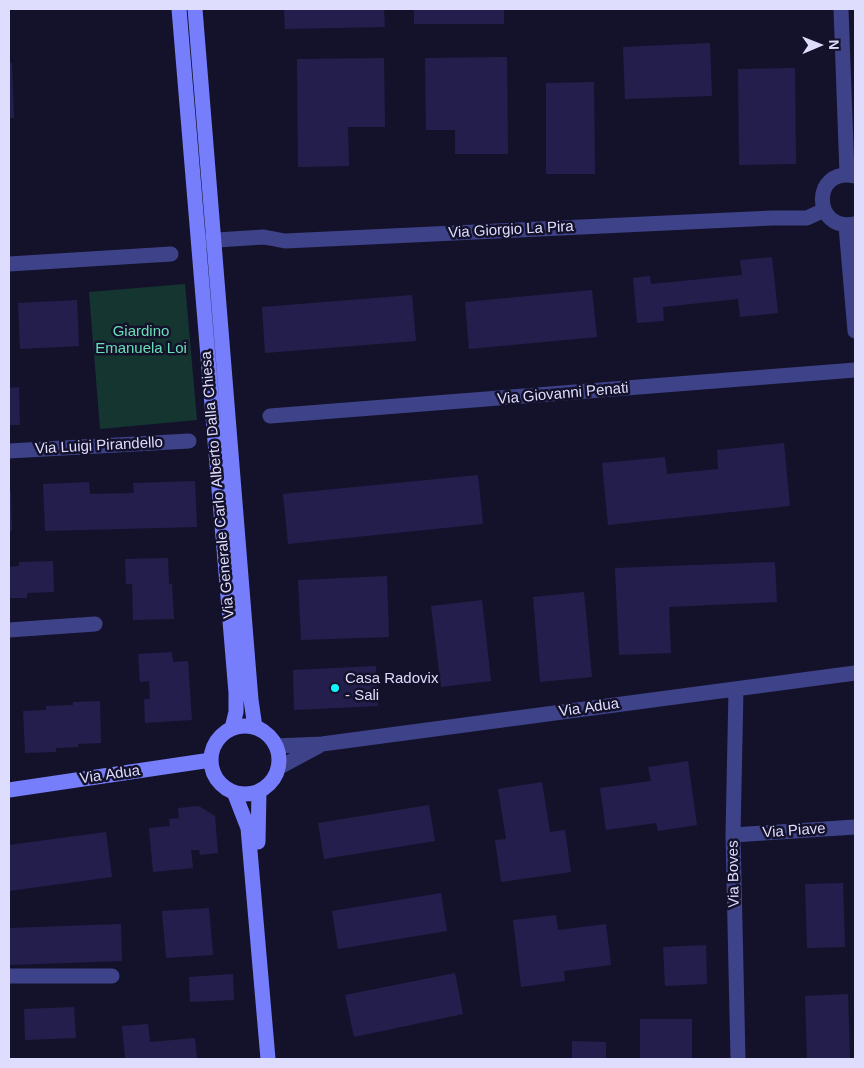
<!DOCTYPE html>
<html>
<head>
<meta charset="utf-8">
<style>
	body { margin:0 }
	#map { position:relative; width:864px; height:1068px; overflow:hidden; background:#14122b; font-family:Helvetica,sans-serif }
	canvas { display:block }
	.frame { position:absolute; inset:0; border:10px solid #deddfe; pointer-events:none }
	.north { position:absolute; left:794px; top:20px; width:50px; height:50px; -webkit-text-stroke:4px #14122b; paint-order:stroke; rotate:89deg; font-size:14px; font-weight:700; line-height:20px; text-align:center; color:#deddfe }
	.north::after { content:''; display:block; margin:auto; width:18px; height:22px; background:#deddfe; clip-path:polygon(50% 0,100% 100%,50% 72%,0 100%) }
</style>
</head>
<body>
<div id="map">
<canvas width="864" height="1068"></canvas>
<div class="frame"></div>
<div class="north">N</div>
</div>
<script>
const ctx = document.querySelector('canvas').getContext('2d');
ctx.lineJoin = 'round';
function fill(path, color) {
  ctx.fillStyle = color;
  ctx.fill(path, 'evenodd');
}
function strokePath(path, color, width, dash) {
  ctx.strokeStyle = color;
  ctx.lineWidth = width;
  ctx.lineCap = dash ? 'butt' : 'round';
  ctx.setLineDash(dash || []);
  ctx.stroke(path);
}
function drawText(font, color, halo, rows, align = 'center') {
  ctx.font = font + ' Helvetica,sans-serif';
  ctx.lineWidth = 5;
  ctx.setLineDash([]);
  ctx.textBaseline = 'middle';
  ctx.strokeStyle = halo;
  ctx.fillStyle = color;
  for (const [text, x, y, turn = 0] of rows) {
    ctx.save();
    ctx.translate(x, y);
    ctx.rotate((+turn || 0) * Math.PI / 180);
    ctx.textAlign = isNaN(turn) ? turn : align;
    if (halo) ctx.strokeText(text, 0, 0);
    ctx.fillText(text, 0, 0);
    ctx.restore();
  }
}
fill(new Path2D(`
	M 185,284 L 197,420 L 100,429 L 89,292 Z`), '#153531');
fill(new Path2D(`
	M 284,9 L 384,9 L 385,27 L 285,29 Z
	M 414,9 L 504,9 L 504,24 L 414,24 Z
	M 710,43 L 712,96 L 625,99 L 623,47 Z
	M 507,57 L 508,154 L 455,154 L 455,130 L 426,130 L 425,58 Z
	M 384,58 L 385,127 L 348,127 L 349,166 L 298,167 L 297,59 Z
	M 9,63 L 12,63 L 14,118 L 9,118 Z
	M 795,68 L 796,164 L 739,165 L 738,69 Z
	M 594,82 L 595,174 L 546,174 L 546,83 Z
	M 772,257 L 778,313 L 740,317 L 738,299 L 663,307 L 664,321 L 637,323 L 633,278 L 650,276 L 651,284 L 742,275 L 740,260 Z
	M 592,290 L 597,337 L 469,349 L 465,302 Z
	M 412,295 L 416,341 L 265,353 L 262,307 Z
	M 77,300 L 79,346 L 20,349 L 18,303 Z
	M 19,387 L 20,425 L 9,425 L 9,388 Z
	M 784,443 L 790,506 L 608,525 L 602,463 L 665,457 L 667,474 L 718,469 L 717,450 Z
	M 478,475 L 483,524 L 288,544 L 283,494 Z
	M 195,481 L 197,527 L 45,531 L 43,484 L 89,482 L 90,494 L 134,493 L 133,483 Z
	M 9,491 L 11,491 L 12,531 L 9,531 Z
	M 168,558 L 169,584 L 172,584 L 174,619 L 133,620 L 132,584 L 126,584 L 125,559 Z
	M 53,561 L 54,592 L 27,593 L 27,598 L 9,598 L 9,567 L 19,566 L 19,562 Z
	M 775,562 L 777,602 L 669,607 L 671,653 L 619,655 L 615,568 Z
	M 387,576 L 389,637 L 301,640 L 298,580 Z
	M 584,592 L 592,677 L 540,682 L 533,597 Z
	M 482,600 L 491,681 L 441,687 L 431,606 Z
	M 172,652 L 173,662 L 188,661 L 192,720 L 145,723 L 144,699 L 150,699 L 149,681 L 140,682 L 138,654 Z
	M 376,666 L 378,706 L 294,710 L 293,670 Z
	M 100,701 L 101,743 L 78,744 L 78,747 L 56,748 L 56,752 L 25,753 L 23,711 L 46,710 L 46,706 L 73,705 L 73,702 Z
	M 688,761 L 697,825 L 658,831 L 656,823 L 606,830 L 600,788 L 651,781 L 648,767 Z
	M 542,782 L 550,832 L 565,830 L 571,872 L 501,882 L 495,840 L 506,839 L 498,789 Z
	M 429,805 L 435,841 L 324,859 L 318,823 Z
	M 199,806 L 215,816 L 218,853 L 200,855 L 199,850 L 191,850 L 193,868 L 153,872 L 149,828 L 170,826 L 169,819 L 179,818 L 178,808 Z
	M 106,832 L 112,877 L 9,891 L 9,845 Z
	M 843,883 L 845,947 L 807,948 L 805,884 Z
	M 441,893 L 447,931 L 338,949 L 332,911 Z
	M 209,908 L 213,955 L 166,958 L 162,911 Z
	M 556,915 L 558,930 L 606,924 L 611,965 L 564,971 L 565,981 L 521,987 L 513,920 Z
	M 121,924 L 122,961 L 9,965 L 9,928 Z
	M 706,945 L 707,984 L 665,986 L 663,947 Z
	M 455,973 L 463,1014 L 354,1037 L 345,995 Z
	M 233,974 L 234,1000 L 190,1002 L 189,977 Z
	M 848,994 L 850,1059 L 807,1059 L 805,996 Z
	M 74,1007 L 76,1038 L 25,1040 L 24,1009 Z
	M 640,1019 L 692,1019 L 692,1059 L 640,1059 Z
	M 148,1024 L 150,1042 L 195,1038 L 197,1059 L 125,1059 L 122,1026 Z
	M 572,1041 L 606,1042 L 606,1059 L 572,1059 Z`), '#241e4c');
strokePath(new Path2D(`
	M 841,9 L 847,174
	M 855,224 C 811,232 812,166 855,176
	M 846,226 L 855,331
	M 201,241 L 264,237 L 285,241 L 772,218 L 807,218 L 824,210
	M 9,264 L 171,254
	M 270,416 L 855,370
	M 9,451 L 189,441
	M 9,630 L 95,624
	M 736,689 L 733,835 L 738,1059
	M 276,746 L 322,744 L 855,673
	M 278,768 L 319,746
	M 733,835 L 855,827
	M 9,976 L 112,976`), '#3e4289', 15);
strokePath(new Path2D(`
	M 179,9 L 236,693 L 236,712 L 232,728
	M 195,9 L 251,700 L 255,727
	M211 760a34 34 0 1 1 68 0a34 34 0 1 1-68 0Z
	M 9,790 L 211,760
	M 234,792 L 248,828 L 268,1059
	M 258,842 L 259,791`), '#767efc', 15);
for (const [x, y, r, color] of [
	[335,688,5,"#0df7fa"]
]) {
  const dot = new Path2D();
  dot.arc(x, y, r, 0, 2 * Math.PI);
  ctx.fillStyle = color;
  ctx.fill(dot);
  strokePath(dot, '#14122b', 2);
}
drawText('15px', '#deddfe', '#14122b', [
	["Via Giorgio La Pira",511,230,-3],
	["Via Giovanni Penati",563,394,-5],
	["Via Luigi Pirandello",99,446,-3],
	["Via Generale Carlo Alberto Dalla Chiesa",218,485,-95],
	["Via Adua",589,708,-8],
	["Via Adua",110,775,-8],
	["Via Piave",794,831,-4],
	["Via Boves",734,874,-91]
]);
drawText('15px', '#68dfb7', '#14122b', [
	["Giardino",141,332],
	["Emanuela Loi",141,349]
]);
drawText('15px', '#deddfe', '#14122b', [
	["Casa Radovix",345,679],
	["- Sali",345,696]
], 'left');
</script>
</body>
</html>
